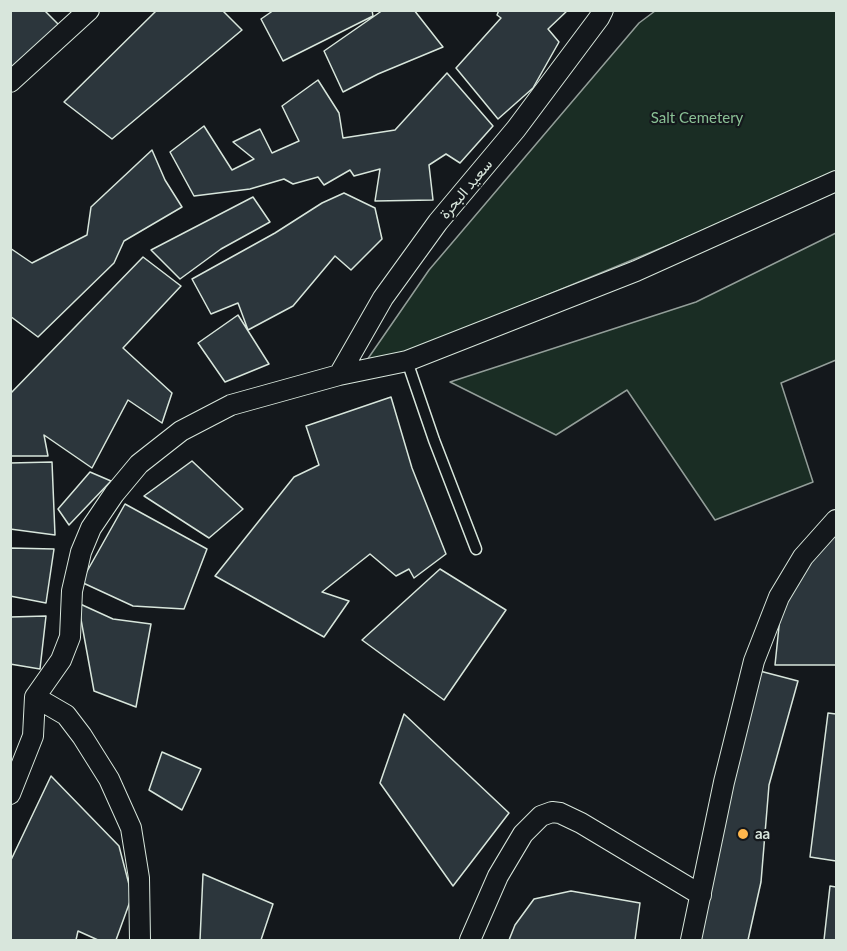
<!DOCTYPE html>
<html>
<head>
<meta charset="utf-8">
<style>
	body { margin:0 }
	#map { position:relative; width:847px; height:951px; overflow:hidden; background:#14181c; font-family:Lato,sans-serif }
	canvas { display:block }
	.frame { position:absolute; inset:0; border:12px solid #d8e6dc; pointer-events:none }
</style>
</head>
<body>
<div id="map">
<canvas width="847" height="951"></canvas>
<div class="frame"></div>
</div>
<script>
const ctx = document.querySelector('canvas').getContext('2d');
ctx.lineJoin = 'round';
function fill(path, color) {
  ctx.fillStyle = color;
  ctx.fill(path, 'evenodd');
}
function strokePath(path, color, width, dash) {
  ctx.strokeStyle = color;
  ctx.lineWidth = width;
  ctx.lineCap = dash ? 'butt' : 'round';
  ctx.setLineDash(dash || []);
  ctx.stroke(path);
}
function drawText(font, color, halo, rows, align = 'center') {
  ctx.font = font + ' Lato,Vazirmatn,sans-serif';
  ctx.lineWidth = 4.5;
  ctx.setLineDash([]);
  ctx.textBaseline = 'middle';
  ctx.strokeStyle = halo;
  ctx.fillStyle = color;
  for (const [text, x, y, turn = 0] of rows) {
    ctx.save();
    ctx.translate(x, y);
    ctx.rotate((+turn || 0) * Math.PI / 180);
    ctx.textAlign = isNaN(turn) ? turn : align;
    if (halo) ctx.strokeText(text, 0, 0);
    ctx.fillText(text, 0, 0);
    ctx.restore();
  }
}
const green = new Path2D(`
	M 655,11 L 836,11 L 836,176 L 358,373 L 429,270 L 639,23 Z
	M 836,233 L 836,360 L 781,383 L 813,482 L 715,520 L 627,390 L 556,435 L 450,382 L 696,302 Z`);
fill(green, '#1a2d24');
strokePath(green, '#939e99', 1.5);
const building = new Path2D(`
	M 10,10 L 44,10 L 60,26 L 10,70 Z
	M 157,10 L 222,10 L 242,30 L 112,139 L 64,102 Z
	M 274,10 L 372,10 L 373,16 L 283,61 L 261,19 Z
	M 383,10 L 414,10 L 443,47 L 378,74 L 343,92 L 324,51 Z
	M 499,10 L 568,10 L 548,29 L 559,42 L 533,88 L 498,119 L 456,68 L 501,18 L 497,15 Z
	M 447,73 L 493,126 L 460,163 L 446,154 L 429,165 L 433,200 L 375,201 L 380,169 L 354,176 L 350,170 L 324,185 L 318,177 L 293,184 L 284,179 L 250,189 L 194,196 L 170,152 L 204,126 L 232,170 L 254,159 L 233,142 L 260,129 L 272,153 L 299,141 L 282,106 L 318,80 L 339,113 L 343,138 L 395,130 Z
	M 152,150 L 165,180 L 182,207 L 124,241 L 114,263 L 38,337 L 10,316 L 10,248 L 32,263 L 87,235 L 91,207 Z
	M 344,193 L 375,208 L 382,239 L 351,270 L 335,256 L 293,306 L 248,330 L 238,303 L 211,314 L 192,279 L 275,233 L 322,203 Z
	M 253,197 L 270,222 L 221,249 L 180,279 L 151,250 Z
	M 143,257 L 181,286 L 123,348 L 172,393 L 162,423 L 128,400 L 92,468 L 44,435 L 48,456 L 10,456 L 10,394 Z
	M 238,315 L 269,364 L 225,382 L 198,343 Z
	M 391,397 L 412,468 L 446,554 L 414,578 L 409,569 L 396,576 L 370,554 L 322,592 L 349,601 L 324,637 L 215,576 L 294,477 L 319,465 L 306,426 Z
	M 192,461 L 243,509 L 209,538 L 144,496 Z
	M 52,462 L 55,535 L 10,529 L 10,463 Z
	M 90,472 L 111,481 L 69,525 L 58,509 Z
	M 125,504 L 207,549 L 184,609 L 133,606 L 81,582 Z
	M 836,527 L 836,665 L 775,665 L 781,607 L 810,559 Z
	M 10,548 L 54,549 L 46,603 L 10,596 Z
	M 440,569 L 506,610 L 444,700 L 362,640 Z
	M 78,603 L 113,619 L 151,624 L 136,707 L 94,691 Z
	M 46,616 L 40,669 L 10,664 L 10,617 Z
	M 756,670 L 798,681 L 769,785 L 761,882 L 748,940 L 697,940 Z
	M 828,713 L 836,714 L 836,861 L 810,857 Z
	M 404,714 L 509,813 L 453,886 L 380,783 Z
	M 162,752 L 201,769 L 182,810 L 149,790 Z
	M 51,776 L 119,846 L 132,896 L 116,940 L 98,940 L 78,931 L 76,940 L 10,940 L 10,862 Z
	M 203,874 L 273,904 L 261,940 L 200,940 Z
	M 830,886 L 836,887 L 836,940 L 824,940 Z
	M 571,891 L 640,903 L 635,940 L 509,940 L 515,925 L 534,899 Z`);
fill(building, '#2c363c');
strokePath(building, '#d8e6dc', 1.5);
const lane = new Path2D(`
	M 407,361 L 434,440 L 476,549`);
const street = new Path2D(`
	M 10,82 L 89,10
	M 339,375 L 383,298 L 438,222 L 516,129 L 599,18 L 603,10
	M 35,697 L 66,715 L 82,736 L 109,779 L 131,828 L 139,878 L 140,940
	M 10,794 L 33,736 L 35,697 L 61,660 L 70,637 L 72,591 L 81,552 L 91,528 L 114,494 L 139,464 L 181,431 L 231,405 L 339,375 L 407,361 L 636,271 L 836,181
	M 470,940 L 498,876 L 523,834 L 541,816 L 552,812 L 560,813 L 581,823 L 701,895
	M 691,940 L 724,782 L 754,661 L 779,597 L 803,557 L 836,520`);
strokePath(lane, '#d8e6dc', 13);
strokePath(street, '#d8e6dc', 22);
strokePath(lane, '#14181c', 10);
strokePath(street, '#14181c', 20);
for (const [x, y, r, color] of [
	[743,834,6,"#ffb74d"]
]) {
  const dot = new Path2D();
  dot.arc(x, y, r, 0, 2 * Math.PI);
  ctx.fillStyle = color;
  ctx.fill(dot);
  strokePath(dot, '#14181c', 2);
}
drawText('15px', '#8ac095', '#14181c', [
	["Salt Cemetery",697,118]
]);
drawText('15px', '#d8e6dc', '#14181c', [
	["سعيد البحرة",466,189,-50]
]);
drawText('bold 15px', '#d8e6dc', '#14181c', [
	["aa",755,834]
], 'left');
</script>
</body>
</html>
